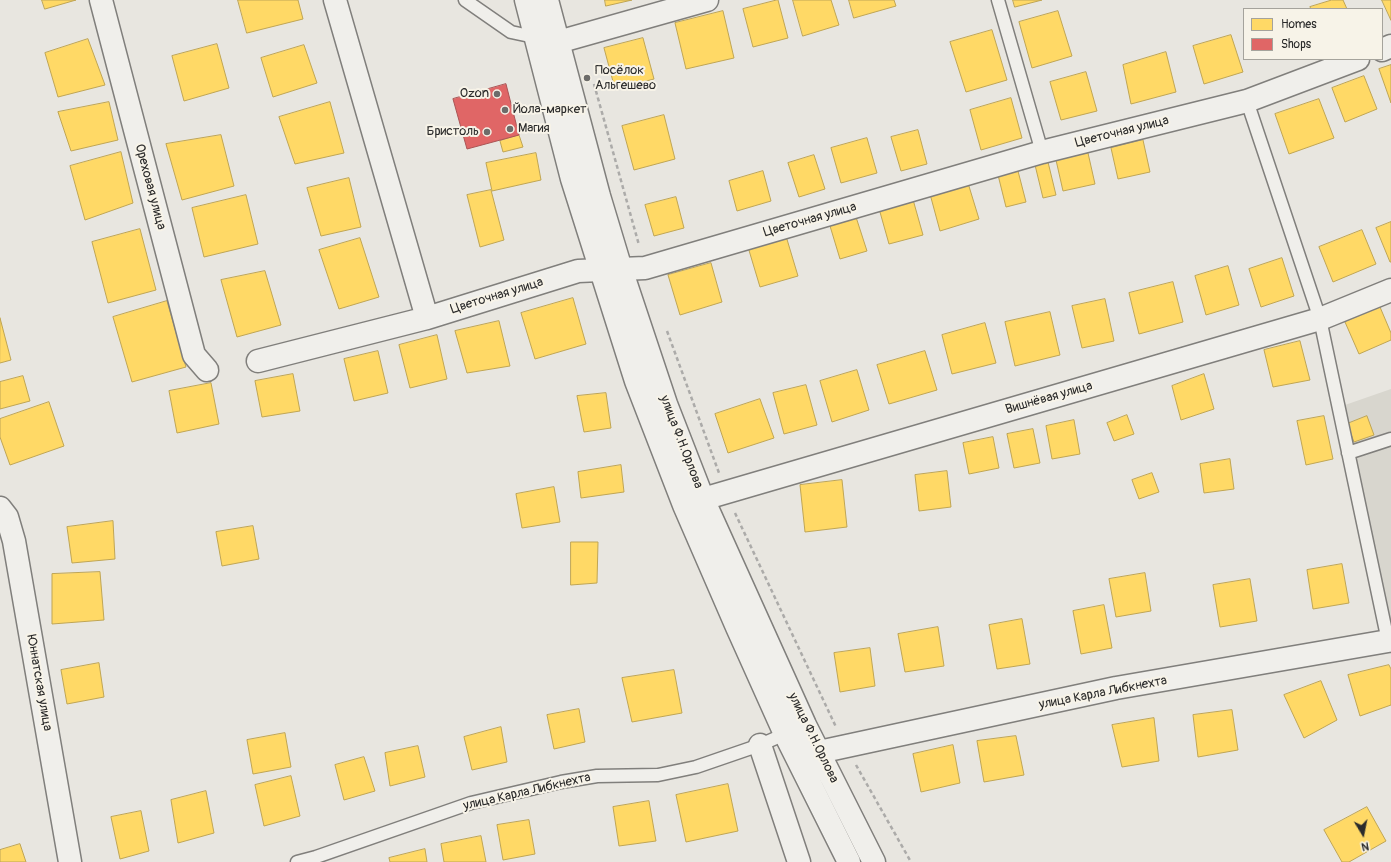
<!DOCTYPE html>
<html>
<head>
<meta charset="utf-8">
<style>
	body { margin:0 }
	#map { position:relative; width:1391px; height:862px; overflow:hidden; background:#e8e6e0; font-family:Pangolin,sans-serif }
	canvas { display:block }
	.legend { position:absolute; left:1243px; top:8px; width:140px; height:52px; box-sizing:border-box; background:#f7f3e8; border:1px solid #a5a39c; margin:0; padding:5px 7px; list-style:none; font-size:12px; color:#2b2b2b }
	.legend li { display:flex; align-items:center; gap:8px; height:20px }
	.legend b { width:20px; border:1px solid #a5a39c }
	.north { position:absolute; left:1343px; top:814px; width:40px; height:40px; -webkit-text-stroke:3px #f7f3e8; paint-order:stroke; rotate:170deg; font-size:11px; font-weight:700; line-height:16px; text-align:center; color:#2b2b2b }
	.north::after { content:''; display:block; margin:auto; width:14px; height:18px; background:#2b2b2b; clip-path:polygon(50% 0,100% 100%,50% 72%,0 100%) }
</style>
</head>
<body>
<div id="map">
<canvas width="1391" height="862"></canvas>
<ul class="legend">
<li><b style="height:11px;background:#ffd966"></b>Homes</li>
<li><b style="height:11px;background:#e06666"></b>Shops</li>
</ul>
<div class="north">N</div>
</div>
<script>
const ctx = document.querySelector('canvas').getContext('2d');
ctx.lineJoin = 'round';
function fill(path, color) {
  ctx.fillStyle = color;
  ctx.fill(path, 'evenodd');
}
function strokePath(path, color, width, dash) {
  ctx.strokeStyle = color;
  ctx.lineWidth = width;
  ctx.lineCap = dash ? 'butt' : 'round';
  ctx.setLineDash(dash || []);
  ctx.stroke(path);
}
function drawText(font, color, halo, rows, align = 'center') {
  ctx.font = font + ' Pangolin,sans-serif';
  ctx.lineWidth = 4;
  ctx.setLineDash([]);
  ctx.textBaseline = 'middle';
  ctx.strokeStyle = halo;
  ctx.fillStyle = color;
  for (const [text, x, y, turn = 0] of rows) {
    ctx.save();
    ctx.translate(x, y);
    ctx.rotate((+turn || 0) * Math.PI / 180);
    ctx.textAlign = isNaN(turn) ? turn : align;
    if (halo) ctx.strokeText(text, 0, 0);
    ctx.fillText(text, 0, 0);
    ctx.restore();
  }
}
fill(new Path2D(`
	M 1391,389 L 1391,636 L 1345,405 Z`), '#d8d6ce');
const homes = new Path2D(`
	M 42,0 L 76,0 L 45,9 Z
	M 238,0 L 298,0 L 303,19 L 247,33 Z
	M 605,0 L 632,0 L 606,6 Z
	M 778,0 L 788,38 L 753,47 L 743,9 Z
	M 793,0 L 831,0 L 839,25 L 803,36 Z
	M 849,0 L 894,0 L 896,6 L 854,18 Z
	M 1013,0 L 1042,0 L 1015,7 Z
	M 1332,0 L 1343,0 L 1347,9 L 1311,9 L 1310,7 Z
	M 1382,0 L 1391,0 L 1391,20 Z
	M 723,11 L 734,58 L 686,69 L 675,23 Z
	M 1058,11 L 1072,56 L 1032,68 L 1019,22 Z
	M 992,30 L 1007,80 L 966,92 L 950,42 Z
	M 1231,35 L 1243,72 L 1204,84 L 1193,46 Z
	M 643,38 L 654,79 L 615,89 L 604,48 Z
	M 88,39 L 105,85 L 58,97 L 45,53 Z
	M 217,44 L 229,88 L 184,101 L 172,56 Z
	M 304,45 L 317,83 L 273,97 L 261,58 Z
	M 1166,52 L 1176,92 L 1131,104 L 1123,65 Z
	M 1391,65 L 1391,103 L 1379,69 Z
	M 1086,72 L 1097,111 L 1061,120 L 1050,82 Z
	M 1364,76 L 1377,109 L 1345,122 L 1332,88 Z
	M 1011,98 L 1022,138 L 981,150 L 970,110 Z
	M 1319,99 L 1334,138 L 1289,154 L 1275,114 Z
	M 109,102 L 118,140 L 71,151 L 58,112 Z
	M 330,102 L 344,153 L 295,164 L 279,117 Z
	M 664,115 L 675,159 L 634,170 L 622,126 Z
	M 918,130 L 927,164 L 901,171 L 891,137 Z
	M 221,135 L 234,186 L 182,200 L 166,144 Z
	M 519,135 L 523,147 L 503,152 L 500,141 Z
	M 867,138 L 877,173 L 841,183 L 831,148 Z
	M 1143,140 L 1150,172 L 1118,179 L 1111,148 Z
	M 121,152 L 133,203 L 85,220 L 70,166 Z
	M 536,153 L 541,180 L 492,191 L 486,163 Z
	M 1088,153 L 1095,184 L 1063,191 L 1056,160 Z
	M 814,155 L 825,189 L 799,197 L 788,163 Z
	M 1048,162 L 1056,195 L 1043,198 L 1035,165 Z
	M 763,171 L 771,201 L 737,211 L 729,181 Z
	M 1018,171 L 1026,202 L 1006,207 L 998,175 Z
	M 349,178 L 361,227 L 321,236 L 307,188 Z
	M 968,183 L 979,219 L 940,231 L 930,194 Z
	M 491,190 L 504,240 L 480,247 L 467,195 Z
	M 246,195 L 258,244 L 204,257 L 192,208 Z
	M 912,196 L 923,235 L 889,244 L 878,205 Z
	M 676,197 L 684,228 L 654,236 L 645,205 Z
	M 856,217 L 867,251 L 840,259 L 830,226 Z
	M 1391,222 L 1391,262 L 1390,262 L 1376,228 Z
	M 140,229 L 156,290 L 108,303 L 92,242 Z
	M 1362,230 L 1376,264 L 1333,282 L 1319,247 Z
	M 786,236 L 798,276 L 760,287 L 748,247 Z
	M 360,238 L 379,297 L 339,309 L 319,250 Z
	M 1282,258 L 1294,296 L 1261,307 L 1249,269 Z
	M 711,263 L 722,302 L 680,315 L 668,275 Z
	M 1228,266 L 1239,305 L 1206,315 L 1195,276 Z
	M 265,271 L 281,325 L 237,337 L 221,280 Z
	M 1173,282 L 1183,322 L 1139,334 L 1129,293 Z
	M 573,298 L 586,344 L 535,359 L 521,313 Z
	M 1105,299 L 1114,341 L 1082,348 L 1072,306 Z
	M 167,301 L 186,367 L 132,382 L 113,317 Z
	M 1380,307 L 1391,333 L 1391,340 L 1359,354 L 1345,322 Z
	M 1050,312 L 1060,355 L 1015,366 L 1005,322 Z
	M 0,318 L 11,360 L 0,363 Z
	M 499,321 L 510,366 L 467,373 L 455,331 Z
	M 985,323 L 996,363 L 952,374 L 942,335 Z
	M 437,335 L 447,379 L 410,388 L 399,345 Z
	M 1300,341 L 1310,380 L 1273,387 L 1264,350 Z
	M 378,351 L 388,393 L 354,401 L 344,359 Z
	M 925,351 L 937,390 L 889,404 L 877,365 Z
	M 857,370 L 869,410 L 832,422 L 820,381 Z
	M 293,374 L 300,411 L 262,417 L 255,381 Z
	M 1204,374 L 1214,409 L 1181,420 L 1172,386 Z
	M 23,376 L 30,401 L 0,409 L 0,382 Z
	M 211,383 L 219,424 L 177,433 L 169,391 Z
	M 806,385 L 817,425 L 784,434 L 773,393 Z
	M 606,393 L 611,428 L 584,432 L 577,396 Z
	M 760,399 L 774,438 L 728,453 L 715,414 Z
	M 49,402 L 64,446 L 10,465 L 0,437 L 0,419 Z
	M 1127,415 L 1134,434 L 1114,441 L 1107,423 Z
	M 1324,416 L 1333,459 L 1306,465 L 1297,421 Z
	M 1367,416 L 1374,435 L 1354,442 L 1347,424 Z
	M 1074,420 L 1080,454 L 1052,459 L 1046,426 Z
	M 1033,429 L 1040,463 L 1014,468 L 1007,434 Z
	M 993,437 L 999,468 L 969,474 L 963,443 Z
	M 1230,459 L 1234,489 L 1204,493 L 1200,464 Z
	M 621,465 L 624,492 L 581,498 L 578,472 Z
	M 947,471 L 951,507 L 919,511 L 915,475 Z
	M 1152,473 L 1159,492 L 1139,499 L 1132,480 Z
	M 842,480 L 847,527 L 805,532 L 800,485 Z
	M 554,487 L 560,522 L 522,528 L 516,494 Z
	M 113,521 L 115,559 L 72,563 L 67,527 Z
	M 253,526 L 259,559 L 222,566 L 216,532 Z
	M 571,542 L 598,542 L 597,583 L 571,585 Z
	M 1342,564 L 1349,603 L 1313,609 L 1307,570 Z
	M 100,572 L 104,620 L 52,624 L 52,574 Z
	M 1145,573 L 1151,611 L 1116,617 L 1109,579 Z
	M 1250,579 L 1257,621 L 1220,627 L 1213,585 Z
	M 1104,605 L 1112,648 L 1081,654 L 1073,611 Z
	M 1022,619 L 1030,664 L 997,669 L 989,625 Z
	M 938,627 L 944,666 L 905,672 L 898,634 Z
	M 870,648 L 875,686 L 840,692 L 834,653 Z
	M 99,663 L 104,697 L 67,704 L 61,670 Z
	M 1389,665 L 1391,669 L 1391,705 L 1360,716 L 1348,675 Z
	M 674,670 L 682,713 L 632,722 L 622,678 Z
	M 1321,681 L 1337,720 L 1304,738 L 1284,695 Z
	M 579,709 L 585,742 L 554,749 L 547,715 Z
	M 1232,710 L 1238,750 L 1198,757 L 1193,715 Z
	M 1154,718 L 1159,761 L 1122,767 L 1112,725 Z
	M 501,727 L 507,762 L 472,770 L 464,737 Z
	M 285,733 L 291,767 L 253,774 L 247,740 Z
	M 1016,736 L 1024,775 L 984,782 L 977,741 Z
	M 953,745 L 960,783 L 921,792 L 913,754 Z
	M 418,746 L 425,777 L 390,786 L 385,753 Z
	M 364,757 L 375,791 L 344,800 L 335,765 Z
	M 291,776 L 300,816 L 264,826 L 255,785 Z
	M 728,784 L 738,831 L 686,842 L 676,795 Z
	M 206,791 L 214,833 L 178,843 L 171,800 Z
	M 649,801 L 656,841 L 619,846 L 613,807 Z
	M 1367,807 L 1386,841 L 1349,862 L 1342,862 L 1324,830 Z
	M 141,811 L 149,851 L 120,859 L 111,817 Z
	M 529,820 L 535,854 L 503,860 L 497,825 Z
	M 481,836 L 486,862 L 444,862 L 441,844 Z
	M 20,844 L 26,862 L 0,862 L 0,850 Z
	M 425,849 L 427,862 L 390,862 L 389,858 Z`);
fill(homes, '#ffd966');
strokePath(homes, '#bfa554', 1);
const shops = new Path2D(`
	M 506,84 L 519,135 L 467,149 L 453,99 Z`);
fill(shops, '#e06666');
strokePath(shops, '#aa5454', 1);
const service = new Path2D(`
	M 465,0 L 511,32 L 539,38
	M 998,0 L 1042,152
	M 1247,101 L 1320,319 L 1388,641 L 1391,642
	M 1348,453 L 1391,439
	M 297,862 L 316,857 L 471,803 L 561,782 L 597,776 L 658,775 L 696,767 L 760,745 L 785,734`);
const minor = new Path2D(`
	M 101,0 L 194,355 L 207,370
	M 335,0 L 427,318
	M 558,42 L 707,0
	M 1382,50 L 1391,46
	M 621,269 L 645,268 L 1042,152 L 1247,101 L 1358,59
	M 258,361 L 427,318 L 578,271 L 601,270
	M 703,499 L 1320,319 L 1391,290
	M 0,508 L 7,517 L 14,541 L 70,862
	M 760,745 L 799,862
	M 819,752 L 1116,688 L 1388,641`);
const tertiary = new Path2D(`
	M 526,0 L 572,179 L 636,381 L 684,505 L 737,627 L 785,734 L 849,862
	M 547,0 L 599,196 L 621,269 L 666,404 L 703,499 L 805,725 L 874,862`);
strokePath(service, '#807f7c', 15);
strokePath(minor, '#807f7c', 25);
strokePath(tertiary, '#807f7c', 25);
strokePath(new Path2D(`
	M 594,84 L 639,245
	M 667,331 L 719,473
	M 735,513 L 836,727
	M 856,765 L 911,862`), '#acaba9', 2.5, [4, 3]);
strokePath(service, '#f0efeb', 12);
strokePath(minor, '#f0efeb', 22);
strokePath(tertiary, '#f0efeb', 22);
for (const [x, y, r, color] of [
	[587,78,4,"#6d6c6a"],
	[497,94,4,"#6d6c6a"],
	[505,110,4,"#6d6c6a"],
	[510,129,4,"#6d6c6a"],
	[487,132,4,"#6d6c6a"]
]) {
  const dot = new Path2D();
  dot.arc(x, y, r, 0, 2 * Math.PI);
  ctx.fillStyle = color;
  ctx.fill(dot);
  strokePath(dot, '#f7f3e8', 1.5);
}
drawText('13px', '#2b2b2b', '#f7f3e8', [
	["Посёлок",595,71],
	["Альгешево",595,86],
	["Ozon",489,94,"right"],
	["Йола-маркет",513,110],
	["Магия",518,129],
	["Бристоль",479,132,"right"]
], 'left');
drawText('13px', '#2b2b2b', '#f7f3e8', [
	["Цветочная улица",1122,132,-14],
	["Ореховая улица",150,187,75],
	["Цветочная улица",810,220,-16],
	["Цветочная улица",497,296,-17],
	["Вишнёвая улица",1049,398,-16],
	["улица Ф.Н.Орлова",681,442,69],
	["Юннатская улица",39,683,80],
	["улица Карла Либкнехта",1103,693,-11],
	["улица Ф.Н.Орлова",813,738,64],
	["улица Карла Либкнехта",527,792,-13]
]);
</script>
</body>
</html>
